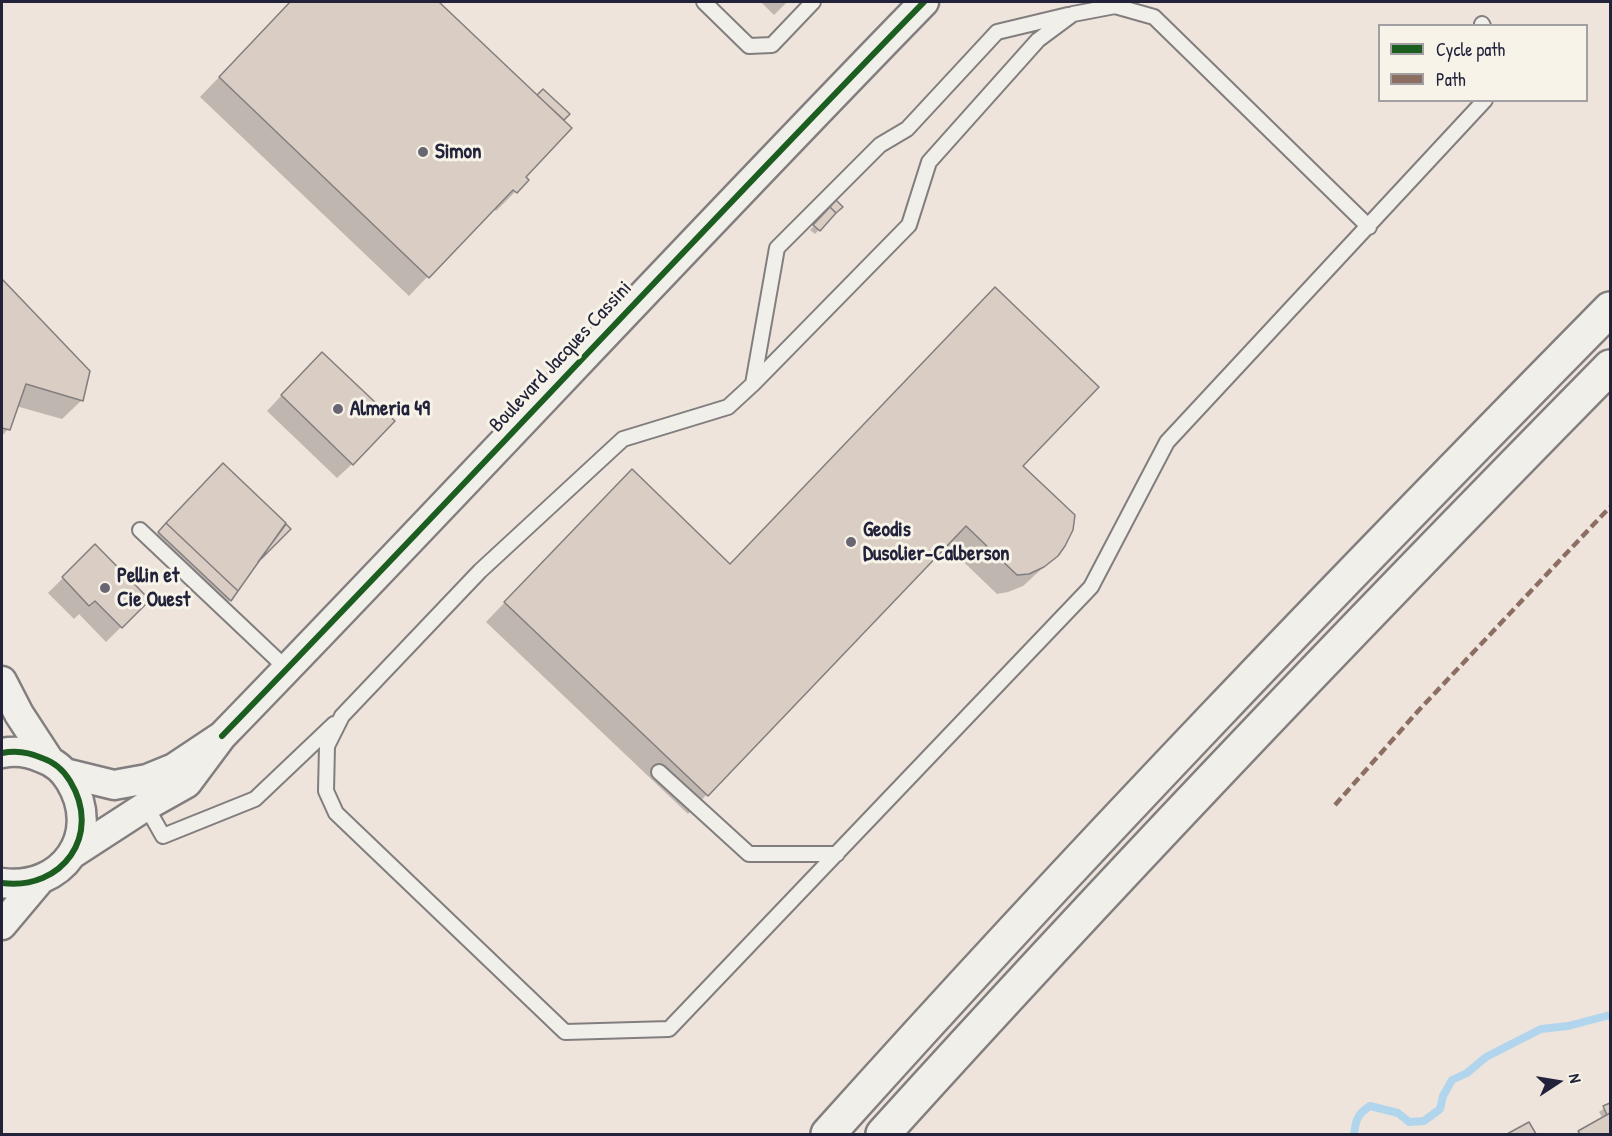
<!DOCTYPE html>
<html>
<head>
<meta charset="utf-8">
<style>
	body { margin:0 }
	#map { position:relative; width:1612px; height:1136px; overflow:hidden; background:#eee4db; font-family:"Patrick Hand",sans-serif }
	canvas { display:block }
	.frame { position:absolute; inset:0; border:3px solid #22223b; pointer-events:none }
	.legend { position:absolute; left:1378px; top:24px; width:210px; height:78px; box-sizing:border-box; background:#f7f3e8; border:2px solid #a29fa3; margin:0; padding:8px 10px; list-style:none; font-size:18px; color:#22223b }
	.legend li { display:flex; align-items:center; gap:12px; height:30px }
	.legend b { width:30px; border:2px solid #a29fa3 }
	.north { position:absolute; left:1528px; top:1052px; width:60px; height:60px; -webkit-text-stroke:4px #f7f3e8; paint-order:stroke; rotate:78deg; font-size:16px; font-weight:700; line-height:24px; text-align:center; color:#22223b }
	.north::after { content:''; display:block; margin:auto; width:21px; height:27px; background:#22223b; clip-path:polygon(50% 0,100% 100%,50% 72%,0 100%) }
</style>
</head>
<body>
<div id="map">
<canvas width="1612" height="1136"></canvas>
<div class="frame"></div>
<ul class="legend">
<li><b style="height:8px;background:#1b5e20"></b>Cycle path</li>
<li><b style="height:8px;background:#8d6e63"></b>Path</li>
</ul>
<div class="north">N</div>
</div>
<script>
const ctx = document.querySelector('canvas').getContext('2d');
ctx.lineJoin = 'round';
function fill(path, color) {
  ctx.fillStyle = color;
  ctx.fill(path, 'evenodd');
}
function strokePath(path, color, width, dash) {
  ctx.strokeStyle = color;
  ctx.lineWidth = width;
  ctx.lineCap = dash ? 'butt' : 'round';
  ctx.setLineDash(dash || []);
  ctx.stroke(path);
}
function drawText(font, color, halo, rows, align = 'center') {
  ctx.font = font + ' "Patrick Hand",sans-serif';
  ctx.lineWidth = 6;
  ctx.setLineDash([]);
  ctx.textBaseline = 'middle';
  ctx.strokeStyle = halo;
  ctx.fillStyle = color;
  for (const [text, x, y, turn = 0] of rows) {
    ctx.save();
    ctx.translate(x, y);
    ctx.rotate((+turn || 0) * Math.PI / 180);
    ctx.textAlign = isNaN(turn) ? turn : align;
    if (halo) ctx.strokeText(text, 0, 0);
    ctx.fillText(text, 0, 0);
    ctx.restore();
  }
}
fill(new Path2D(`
	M 291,2 L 437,2 L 537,97 L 568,114 L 524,177 L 527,180 L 496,211 L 493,208 L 409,296 L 200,97 Z
	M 761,2 L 787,2 L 774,15 Z
	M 836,203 L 841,207 L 815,234 L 810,230 Z
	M 2,281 L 88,371 L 82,400 L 62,419 L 16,406 L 8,429 L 2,436 Z
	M 307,368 L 352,464 L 337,478 L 267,411 Z
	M 1021,466 L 1057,555 L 1023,586 L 1008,592 L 997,594 L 946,545 L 688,814 L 486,622 L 612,490 L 730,565 Z
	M 209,479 L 289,529 L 261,556 L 230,600 L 220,610 L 153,538 Z
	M 95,546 L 148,600 L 106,642 L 79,614 L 74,619 L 48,593 Z
	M 1610,1104 L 1610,1134 L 1576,1134 L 1603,1119 L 1599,1112 Z`), '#0003');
strokePath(new Path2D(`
	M 1354,1134 C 1356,1120 1357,1114 1370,1106 L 1398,1113 L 1409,1122 L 1424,1121 L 1440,1109 L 1443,1096 L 1452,1080 L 1467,1073 L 1486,1057 L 1541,1029 L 1568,1026 L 1610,1015`), '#b2d5ee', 8);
const building = new Path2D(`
	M 290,2 L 439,2 L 572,128 L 526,177 L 529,180 L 517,193 L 513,190 L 429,278 L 219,77 Z
	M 543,89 L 570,114 L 564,120 L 537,95 Z
	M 836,200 L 843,207 L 836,213 L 830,207 Z
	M 830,207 L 836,213 L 820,231 L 813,225 Z
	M 2,279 L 90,371 L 83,401 L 26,384 L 10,430 L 2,428 Z
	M 995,287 L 1099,387 L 1023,466 L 1075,515 L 1073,530 L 1065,546 L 1058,556 L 1044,567 L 1029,574 L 1017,575 L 966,526 L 708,796 L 504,602 L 632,469 L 730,564 Z
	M 322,352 L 395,421 L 353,465 L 281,395 Z
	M 223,463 L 286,523 L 238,591 L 166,523 Z
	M 166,523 L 238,591 L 231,601 L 158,532 Z
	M 286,524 L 291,529 L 258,562 Z
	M 95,544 L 150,600 L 122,628 L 95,601 L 89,606 L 62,577 Z
	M 1610,1103 L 1610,1113 L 1607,1115 L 1603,1106 Z
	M 1610,1113 L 1610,1134 L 1580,1134 L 1578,1131 Z
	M 1529,1122 L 1536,1134 L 1507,1134 Z`);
fill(building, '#dacdc4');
strokePath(building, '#827e7f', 1.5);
const service = new Path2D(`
	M 704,2 L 749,46 L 772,45 L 813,2
	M 1482,24 L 1483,26
	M 1369,227 L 1154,17 L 1115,6 L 1073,14 L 1038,40 L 929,162 L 909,225 L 753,384 L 728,407 L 623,439 L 480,571 L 342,716 L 327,746 L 326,791 L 336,813 L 565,1032 L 669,1029 L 1091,587 L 1167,442 L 1485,100
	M 753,384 L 777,248 L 880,145 L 907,129 L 997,32 L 1068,15
	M 140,530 L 287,669
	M 659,772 L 749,854 L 837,854
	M 146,806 L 163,836 L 255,799 L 334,724`);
const minor = new Path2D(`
	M 2,681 L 19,714 L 49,760
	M 222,736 C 458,493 688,244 924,2
	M 2,753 C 16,750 29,752 42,758 C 54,762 64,771 70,781 C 103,835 62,891 2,883
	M 65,773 L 114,785 L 147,779 L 174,768 L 222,736 L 187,783 L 146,806 L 72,854
	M 2,925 L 39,881`);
const trunk = new Path2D(`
	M 828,1134 C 1081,852 1344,579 1610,309
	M 883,1134 C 1119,873 1363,618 1610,367`);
strokePath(service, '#827e7f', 18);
strokePath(minor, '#827e7f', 33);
strokePath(trunk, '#827e7f', 38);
strokePath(service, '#f1efea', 14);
strokePath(minor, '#f1efea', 28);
strokePath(trunk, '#f1efea', 33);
strokePath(new Path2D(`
	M 1335,805 L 1419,710 L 1610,507`), '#8d6e63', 4.5, [9, 4.5]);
strokePath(new Path2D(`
	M 222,736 C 458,493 688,244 924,2
	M 2,753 C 16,750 29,752 42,758 C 54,762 64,771 70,781 C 103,835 62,891 2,883`), '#1b5e20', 6);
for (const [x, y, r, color] of [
	[423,152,6,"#696673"],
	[338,409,6,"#696673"],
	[851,542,6,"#696673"],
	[105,588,6,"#696673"]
]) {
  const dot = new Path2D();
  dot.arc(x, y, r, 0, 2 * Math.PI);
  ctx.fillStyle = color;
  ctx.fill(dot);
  strokePath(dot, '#f7f3e8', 2);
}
drawText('bold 21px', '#22223b', '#f7f3e8', [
	["Simon",435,152],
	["Almeria 49",350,409],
	["Geodis",863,530],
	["Dusolier-Calberson",863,554],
	["Pellin et",117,576],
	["Cie Ouest",117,600]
], 'left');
drawText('21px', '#22223b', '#f7f3e8', [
	["Boulevard Jacques Cassini",561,357,-47]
]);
</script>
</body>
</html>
